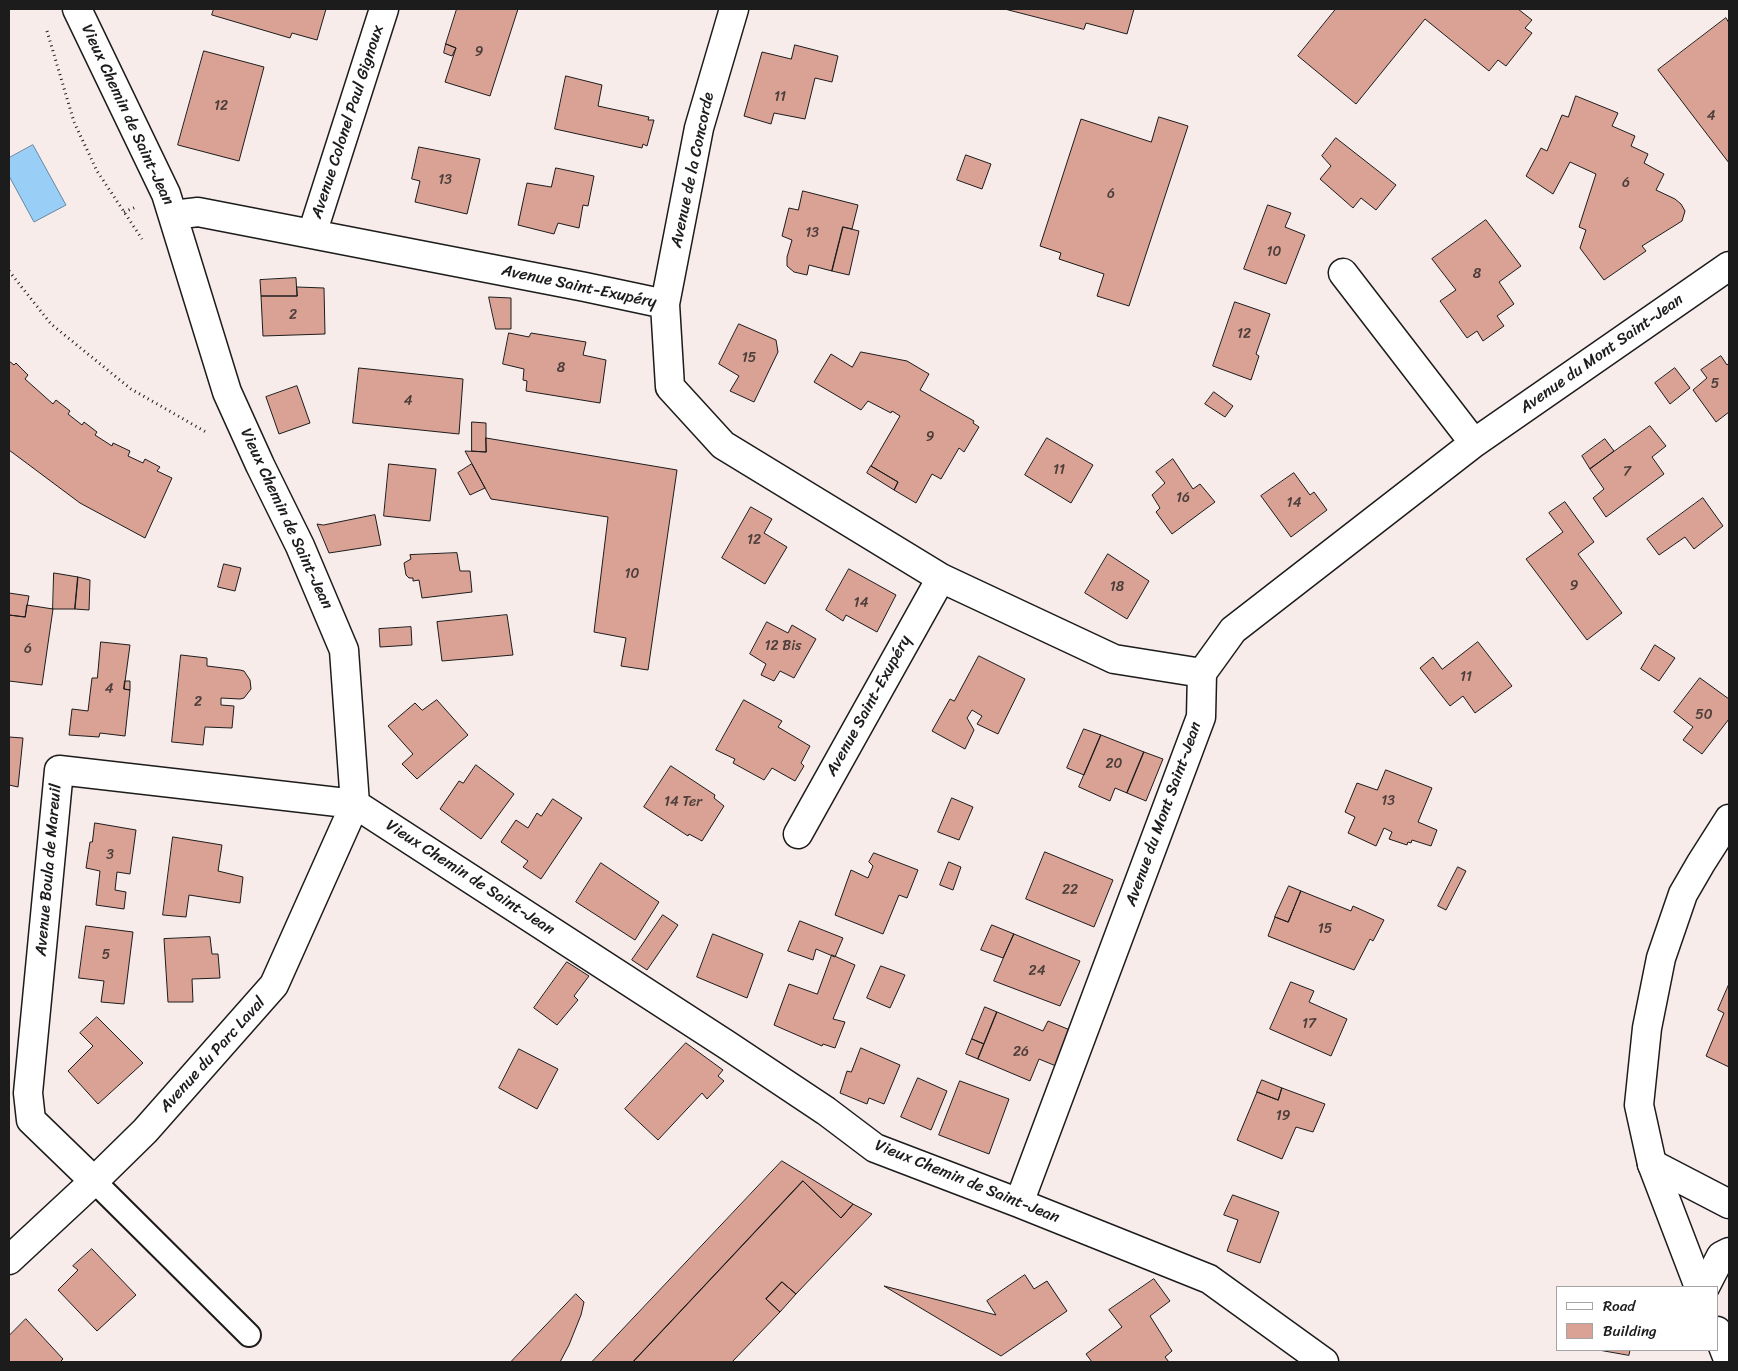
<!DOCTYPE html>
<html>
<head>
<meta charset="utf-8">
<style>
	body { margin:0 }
	#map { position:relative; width:1738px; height:1371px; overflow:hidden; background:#f8ecea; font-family:Sriracha,sans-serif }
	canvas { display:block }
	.frame { position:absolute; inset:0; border:10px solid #1c1c1c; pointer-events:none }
	.legend { position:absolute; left:1556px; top:1286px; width:162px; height:65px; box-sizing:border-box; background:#fff; border:1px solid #a4a4a4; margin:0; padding:6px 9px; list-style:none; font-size:15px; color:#1c1c1c }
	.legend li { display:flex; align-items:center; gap:10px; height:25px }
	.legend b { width:25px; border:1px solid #a4a4a4 }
</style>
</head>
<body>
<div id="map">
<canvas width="1738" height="1371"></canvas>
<div class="frame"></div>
<ul class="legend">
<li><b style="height:6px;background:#fff"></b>Road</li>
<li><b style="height:14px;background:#daa295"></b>Building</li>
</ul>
</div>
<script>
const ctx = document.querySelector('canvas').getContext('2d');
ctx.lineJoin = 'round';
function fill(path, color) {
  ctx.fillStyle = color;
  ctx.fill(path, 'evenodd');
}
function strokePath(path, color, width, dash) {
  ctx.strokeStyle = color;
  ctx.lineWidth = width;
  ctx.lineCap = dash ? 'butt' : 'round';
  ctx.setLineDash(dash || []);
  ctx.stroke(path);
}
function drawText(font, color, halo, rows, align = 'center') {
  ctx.font = font + ' Sriracha,sans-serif';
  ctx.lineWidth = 5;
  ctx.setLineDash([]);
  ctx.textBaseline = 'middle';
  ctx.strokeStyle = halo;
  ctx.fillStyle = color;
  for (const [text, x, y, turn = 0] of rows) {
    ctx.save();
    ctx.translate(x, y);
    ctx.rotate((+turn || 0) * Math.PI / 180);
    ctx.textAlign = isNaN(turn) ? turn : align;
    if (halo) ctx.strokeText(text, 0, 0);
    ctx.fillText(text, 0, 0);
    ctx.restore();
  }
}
const water = new Path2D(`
	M 33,145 L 66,205 L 34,222 L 9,176 L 9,158 Z`);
fill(water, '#99cef7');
strokePath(water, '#67879f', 1);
const building = new Path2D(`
	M 214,9 L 326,9 L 317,40 L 292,33 L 290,38 L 212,15 Z
	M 457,9 L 518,9 L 490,96 L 445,82 L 456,48 L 446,44 Z
	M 1005,9 L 1134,9 L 1127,34 L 1086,23 L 1084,29 Z
	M 1336,9 L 1518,9 L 1532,20 L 1525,28 L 1532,33 L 1506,66 L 1498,60 L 1489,71 L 1425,19 L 1356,104 L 1298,56 Z
	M 1726,18 L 1729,23 L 1729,163 L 1658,70 Z
	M 446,44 L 456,48 L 452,56 L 444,53 Z
	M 795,45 L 838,56 L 832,82 L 815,78 L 805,119 L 774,113 L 771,124 L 744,116 L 762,52 L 791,59 Z
	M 204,51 L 264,67 L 239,161 L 178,145 Z
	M 566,76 L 602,85 L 598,106 L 649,117 L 648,120 L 654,120 L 647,146 L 643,144 L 642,148 L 555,129 Z
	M 1576,96 L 1618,113 L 1612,126 L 1635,136 L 1631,146 L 1648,154 L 1644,163 L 1664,174 L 1656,190 L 1675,199 L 1681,204 L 1685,211 L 1682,221 L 1642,246 L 1646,251 L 1604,280 L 1580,248 L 1586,230 L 1579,227 L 1596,174 L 1570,162 L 1553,194 L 1526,176 L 1541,148 L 1547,151 L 1562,115 L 1568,117 Z
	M 1159,117 L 1188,126 L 1129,306 L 1097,296 L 1104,274 L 1059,259 L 1061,253 L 1040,246 L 1081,119 L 1151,142 Z
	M 1336,138 L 1396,185 L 1376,210 L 1361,198 L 1353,208 L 1320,179 L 1331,166 L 1322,156 Z
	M 419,147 L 480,159 L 467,214 L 415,202 L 420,181 L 412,179 Z
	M 966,155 L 991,164 L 982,189 L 957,180 Z
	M 556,168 L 594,176 L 588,206 L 583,205 L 579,228 L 558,223 L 554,234 L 518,225 L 527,183 L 551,187 Z
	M 803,191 L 858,205 L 852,229 L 843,227 L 832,271 L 809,265 L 807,275 L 794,272 L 787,266 L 787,257 L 792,240 L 782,236 L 789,208 L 798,210 Z
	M 1268,205 L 1291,213 L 1285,227 L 1305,235 L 1286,284 L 1244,269 Z
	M 1486,220 L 1521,266 L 1499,282 L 1514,304 L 1497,316 L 1504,326 L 1483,341 L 1477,331 L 1467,338 L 1440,301 L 1456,290 L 1432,259 Z
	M 843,227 L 859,231 L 849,275 L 832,271 Z
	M 296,278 L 297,296 L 261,296 L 260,280 Z
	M 297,287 L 324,288 L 325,334 L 263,336 L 261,296 L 297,296 Z
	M 489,297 L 511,298 L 511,329 L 496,329 Z
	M 1235,302 L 1270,314 L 1256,354 L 1259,356 L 1251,380 L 1213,366 Z
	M 739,324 L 776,340 L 778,352 L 754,402 L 730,391 L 739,376 L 719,364 Z
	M 509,333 L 529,337 L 531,333 L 586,342 L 583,355 L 606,360 L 600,403 L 526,391 L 527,381 L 523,380 L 524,369 L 503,364 Z
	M 861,352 L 907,361 L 929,374 L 920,390 L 974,421 L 973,423 L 979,427 L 964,452 L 959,448 L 941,479 L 932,474 L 916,503 L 894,490 L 898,482 L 871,466 L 900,416 L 892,411 L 891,413 L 868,401 L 861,410 L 814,382 L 831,354 L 852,367 Z
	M 1721,356 L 1727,365 L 1729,363 L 1729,412 L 1716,422 L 1693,390 L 1707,378 L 1701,370 Z
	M 9,361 L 14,365 L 16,363 L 28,375 L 25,379 L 53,404 L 56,400 L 70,411 L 68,414 L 82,425 L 84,422 L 97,432 L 95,435 L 112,446 L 113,443 L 130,451 L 128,456 L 143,463 L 145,459 L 160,467 L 157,471 L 172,478 L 145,538 L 80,503 L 9,450 Z
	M 359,368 L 463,379 L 459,434 L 353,423 Z
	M 1675,368 L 1690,388 L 1670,404 L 1655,383 Z
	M 297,386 L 310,423 L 279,434 L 266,397 Z
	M 1214,392 L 1233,406 L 1225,417 L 1205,404 Z
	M 472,422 L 486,423 L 486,452 L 472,451 Z
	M 1650,426 L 1666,446 L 1652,457 L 1664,474 L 1606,517 L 1593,498 L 1604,489 L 1590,469 Z
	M 486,438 L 677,470 L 648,670 L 621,666 L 626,638 L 594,632 L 608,517 L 491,499 L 465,451 L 486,452 Z
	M 1047,438 L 1093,465 L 1071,503 L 1025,475 Z
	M 1605,439 L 1614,451 L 1590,469 L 1582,456 Z
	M 1173,459 L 1193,489 L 1200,484 L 1215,502 L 1172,534 L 1156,512 L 1160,508 L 1152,495 L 1165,483 L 1156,472 Z
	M 389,464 L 436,469 L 430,521 L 384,516 Z
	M 472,464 L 485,488 L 470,495 L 458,473 Z
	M 871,466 L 898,482 L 894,490 L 867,473 Z
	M 1294,473 L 1310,495 L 1314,492 L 1327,510 L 1291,537 L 1261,496 Z
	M 1703,498 L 1723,526 L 1694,549 L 1685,537 L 1659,555 L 1647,539 Z
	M 1565,502 L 1594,542 L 1578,554 L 1622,613 L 1587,640 L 1526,559 L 1563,532 L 1549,513 Z
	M 751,507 L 772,519 L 764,533 L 787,547 L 765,584 L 722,558 Z
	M 375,515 L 381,545 L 329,553 L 317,524 L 323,525 Z
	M 457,553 L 460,571 L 470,571 L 472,592 L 422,598 L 419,580 L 413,581 L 413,578 L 409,578 L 406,575 L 404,563 L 411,559 L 410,555 Z
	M 1108,554 L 1149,581 L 1127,619 L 1085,593 Z
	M 224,564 L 241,568 L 235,591 L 218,587 Z
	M 849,569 L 896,595 L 877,632 L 846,615 L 843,621 L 826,610 Z
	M 54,573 L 78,577 L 75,609 L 53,609 Z
	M 78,577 L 90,580 L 89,610 L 75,609 Z
	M 9,593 L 29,596 L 25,617 L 9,615 Z
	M 27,605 L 53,609 L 42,685 L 9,681 L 9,615 L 25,617 Z
	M 507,615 L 513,655 L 442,661 L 437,622 Z
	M 767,622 L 788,633 L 792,625 L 816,639 L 794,678 L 780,671 L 774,681 L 761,675 L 766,664 L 750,654 Z
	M 411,627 L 412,645 L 380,647 L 379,629 Z
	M 101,642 L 130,645 L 124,689 L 130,690 L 125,736 L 100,733 L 99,737 L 69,735 L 72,709 L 88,711 L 92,678 L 97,678 Z
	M 1478,642 L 1512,686 L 1475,713 L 1463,696 L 1450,706 L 1420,668 L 1433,657 L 1442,669 Z
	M 1655,645 L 1675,658 L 1659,681 L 1641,669 Z
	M 181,655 L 207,658 L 207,666 L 240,670 L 244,671 L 250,680 L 251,689 L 244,698 L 240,699 L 221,698 L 221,705 L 234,706 L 232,728 L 205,727 L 203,745 L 172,742 Z
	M 979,656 L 1025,679 L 998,734 L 977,724 L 982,716 L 972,710 L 967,718 L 974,730 L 965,749 L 932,731 L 950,699 L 954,701 Z
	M 1700,678 L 1729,699 L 1729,719 L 1702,754 L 1683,740 L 1693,727 L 1674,712 Z
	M 125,681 L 130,681 L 130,690 L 124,689 Z
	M 437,700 L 468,735 L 417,779 L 402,764 L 413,754 L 388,726 L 415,703 L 422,710 Z
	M 744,700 L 782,721 L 778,727 L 810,746 L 801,763 L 804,766 L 795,781 L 772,768 L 764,780 L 733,763 L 735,759 L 716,750 Z
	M 1084,729 L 1101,735 L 1084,775 L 1067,768 Z
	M 1101,735 L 1144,752 L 1127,793 L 1115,788 L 1110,801 L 1079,787 Z
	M 9,737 L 23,738 L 18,787 L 9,785 Z
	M 1144,752 L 1163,759 L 1146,801 L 1127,793 Z
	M 476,765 L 514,794 L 481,839 L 440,809 L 459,781 L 463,783 Z
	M 671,766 L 715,795 L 714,798 L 724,806 L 702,841 L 689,834 L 688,836 L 644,807 Z
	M 1386,770 L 1432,788 L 1418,822 L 1437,830 L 1431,846 L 1412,840 L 1411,843 L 1408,842 L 1407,845 L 1389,839 L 1392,832 L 1384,828 L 1376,846 L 1348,833 L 1355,817 L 1345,812 L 1357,783 L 1377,790 Z
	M 952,798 L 973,807 L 959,840 L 938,832 Z
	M 553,799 L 582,818 L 541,879 L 523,867 L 528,861 L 501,842 L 516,820 L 528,828 L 537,813 L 541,816 Z
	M 95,823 L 136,830 L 130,874 L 117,872 L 115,890 L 126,892 L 124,909 L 96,905 L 100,871 L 86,868 L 90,842 L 92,842 Z
	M 173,837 L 222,845 L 218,871 L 243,877 L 240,903 L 189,895 L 186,917 L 163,915 Z
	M 1045,852 L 1113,880 L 1094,927 L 1026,899 Z
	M 874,853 L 918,870 L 907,898 L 899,895 L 883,934 L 835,915 L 851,870 L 868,878 L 873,866 L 869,862 Z
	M 949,862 L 961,867 L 953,890 L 940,885 Z
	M 601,863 L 659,902 L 635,940 L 576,902 Z
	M 1458,867 L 1466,871 L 1446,910 L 1438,906 Z
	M 1289,886 L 1301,891 L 1288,922 L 1275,917 Z
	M 1301,891 L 1351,911 L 1353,906 L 1384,920 L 1373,941 L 1370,939 L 1354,970 L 1268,936 L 1275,917 L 1288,922 Z
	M 663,915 L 678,925 L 647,970 L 632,960 Z
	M 800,921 L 843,938 L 835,957 L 816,949 L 813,960 L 788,951 Z
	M 992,925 L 1014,934 L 1003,958 L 981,950 Z
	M 86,926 L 133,932 L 124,1004 L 101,1002 L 104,981 L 79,978 Z
	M 713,934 L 763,954 L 747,998 L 697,977 Z
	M 1014,934 L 1080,961 L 1060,1006 L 994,981 Z
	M 210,937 L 212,954 L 218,954 L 220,978 L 192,979 L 193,1002 L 168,1002 L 164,939 Z
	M 832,955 L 855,965 L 833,1019 L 845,1022 L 835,1048 L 823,1044 L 822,1046 L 774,1025 L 789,984 L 817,994 Z
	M 567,962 L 589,976 L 574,996 L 578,1000 L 557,1025 L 534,1008 Z
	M 881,966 L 905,975 L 890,1008 L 867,998 Z
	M 1291,982 L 1314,991 L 1309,1002 L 1347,1019 L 1331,1056 L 1270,1029 Z
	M 1729,984 L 1729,1067 L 1706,1056 L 1724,1013 L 1718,1010 Z
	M 985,1007 L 997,1012 L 984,1044 L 972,1039 Z
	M 997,1012 L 1043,1031 L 1048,1021 L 1070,1030 L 1056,1066 L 1039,1059 L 1030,1081 L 978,1059 Z
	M 97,1017 L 143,1063 L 98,1104 L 68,1071 L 93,1046 L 80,1033 Z
	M 972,1039 L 984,1044 L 978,1059 L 966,1054 Z
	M 686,1043 L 723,1070 L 718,1076 L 724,1081 L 707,1099 L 702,1093 L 658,1140 L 625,1109 Z
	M 861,1048 L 900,1065 L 884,1104 L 869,1098 L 867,1104 L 840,1093 L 847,1071 L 851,1072 Z
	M 519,1049 L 558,1069 L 537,1109 L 499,1088 Z
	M 918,1078 L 947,1091 L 931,1130 L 901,1117 Z
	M 1262,1080 L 1282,1088 L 1278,1100 L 1257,1092 Z
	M 960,1081 L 1009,1099 L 989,1154 L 939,1135 Z
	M 1282,1088 L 1325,1104 L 1313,1132 L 1296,1127 L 1282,1159 L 1237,1140 L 1257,1092 L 1278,1100 Z
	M 782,1161 L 853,1204 L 841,1218 L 803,1181 L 633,1362 L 592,1362 Z
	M 803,1181 L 841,1218 L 853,1204 L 872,1214 L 796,1294 L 782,1282 L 766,1299 L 780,1312 L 732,1362 L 633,1362 Z
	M 1233,1195 L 1279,1212 L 1260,1263 L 1227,1251 L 1238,1220 L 1224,1215 Z
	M 92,1249 L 136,1295 L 97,1331 L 58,1290 L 78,1270 L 73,1266 Z
	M 1025,1275 L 1034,1289 L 1047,1281 L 1067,1311 L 1001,1356 L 884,1286 L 996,1315 L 987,1301 Z
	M 1154,1279 L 1170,1301 L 1150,1316 L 1172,1351 L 1165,1357 L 1169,1362 L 1092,1362 L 1086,1354 L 1122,1327 L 1109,1310 Z
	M 782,1282 L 796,1294 L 780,1312 L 766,1299 Z
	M 576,1294 L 584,1302 L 581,1315 L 569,1345 L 560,1362 L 511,1362 Z
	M 26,1319 L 63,1359 L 60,1362 L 9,1362 L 9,1336 Z
	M 1599,1350 L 1630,1350 L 1629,1355 Z`);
fill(building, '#daa295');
strokePath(building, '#1c1c1c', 1);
const service = new Path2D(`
	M 94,1181 L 249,1335`);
const minor = new Path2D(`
	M 734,9 L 699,128 L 665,304 L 670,387 L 723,445 L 941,578 L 1114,659 L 1202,673
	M 173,215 L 198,212 L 585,287 L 665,304
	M 312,234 L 384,9
	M 1343,273 L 1474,443
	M 798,834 L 941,578
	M 1652,1164 L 1729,1204
	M 94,1181 L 31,1120 L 28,1093 L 59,770 L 355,804 L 727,1045 L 826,1111 L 875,1148 L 1019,1203 L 1209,1279 L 1324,1362
	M 1019,1203 L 1201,717 L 1202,673 L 1233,630 L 1474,443 L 1729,266
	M 9,1260 L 94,1181 L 145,1131 L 274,985 L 355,804 L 344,650 L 300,546 L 260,465 L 227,392 L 166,194 L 77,9
	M 1705,1287 L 1721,1256 L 1729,1252`);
const tertiary = new Path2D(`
	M 1699,1287 L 1652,1164 L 1639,1105 L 1647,1028 L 1661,958 L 1683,894 L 1701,863 L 1729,819
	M 1717,1331 L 1729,1362`);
strokePath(service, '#1c1c1c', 26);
strokePath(minor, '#1c1c1c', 31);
strokePath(tertiary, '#1c1c1c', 31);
strokePath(new Path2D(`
	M 47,31 L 74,122 L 97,171 L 142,239
	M 124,212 L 136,207
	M 9,271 L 51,324 L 131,389 L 206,432`), '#1c1c1c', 3, [1, 4]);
strokePath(service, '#fff', 22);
strokePath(minor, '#fff', 28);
strokePath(tertiary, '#fff', 28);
drawText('14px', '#4c3e3a', null, [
	["9",479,52],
	["11",780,97],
	["12",221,106],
	["4",1711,116],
	["13",445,180],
	["6",1626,183],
	["6",1111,194],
	["13",812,233],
	["10",1274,252],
	["8",1477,274],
	["2",293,315],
	["12",1244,334],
	["15",749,358],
	["8",561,368],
	["5",1715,384],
	["4",408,401],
	["9",930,437],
	["11",1059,470],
	["7",1627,472],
	["16",1183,498],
	["14",1294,503],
	["12",754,540],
	["10",632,574],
	["9",1574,586],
	["18",1117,587],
	["14",861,603],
	["12 Bis",783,646],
	["6",28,649],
	["11",1466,677],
	["4",109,689],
	["2",198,702],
	["50",1704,715],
	["20",1114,764],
	["13",1388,801],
	["14 Ter",683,802],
	["3",110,855],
	["22",1070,890],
	["15",1325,929],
	["5",106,955],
	["24",1037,971],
	["17",1309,1024],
	["26",1021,1052],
	["19",1283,1116]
]);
drawText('16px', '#1c1c1c', '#fff', [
	["Vieux Chemin de Saint-Jean",127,115,65],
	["Avenue Colonel Paul Gignoux",348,122,-72],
	["Avenue de la Concorde",693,170,-78],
	["Avenue Saint-Exupéry",579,287,12],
	["Avenue du Mont Saint-Jean",1602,354,-35],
	["Vieux Chemin de Saint-Jean",286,519,65],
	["Avenue Saint-Exupéry",869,706,-61],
	["Avenue du Mont Saint-Jean",1164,814,-70],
	["Avenue Boula de Mareuil",49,870,-85],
	["Vieux Chemin de Saint-Jean",470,878,33],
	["Avenue du Parc Laval",213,1055,-48],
	["Vieux Chemin de Saint-Jean",967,1182,22]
]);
</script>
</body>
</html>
